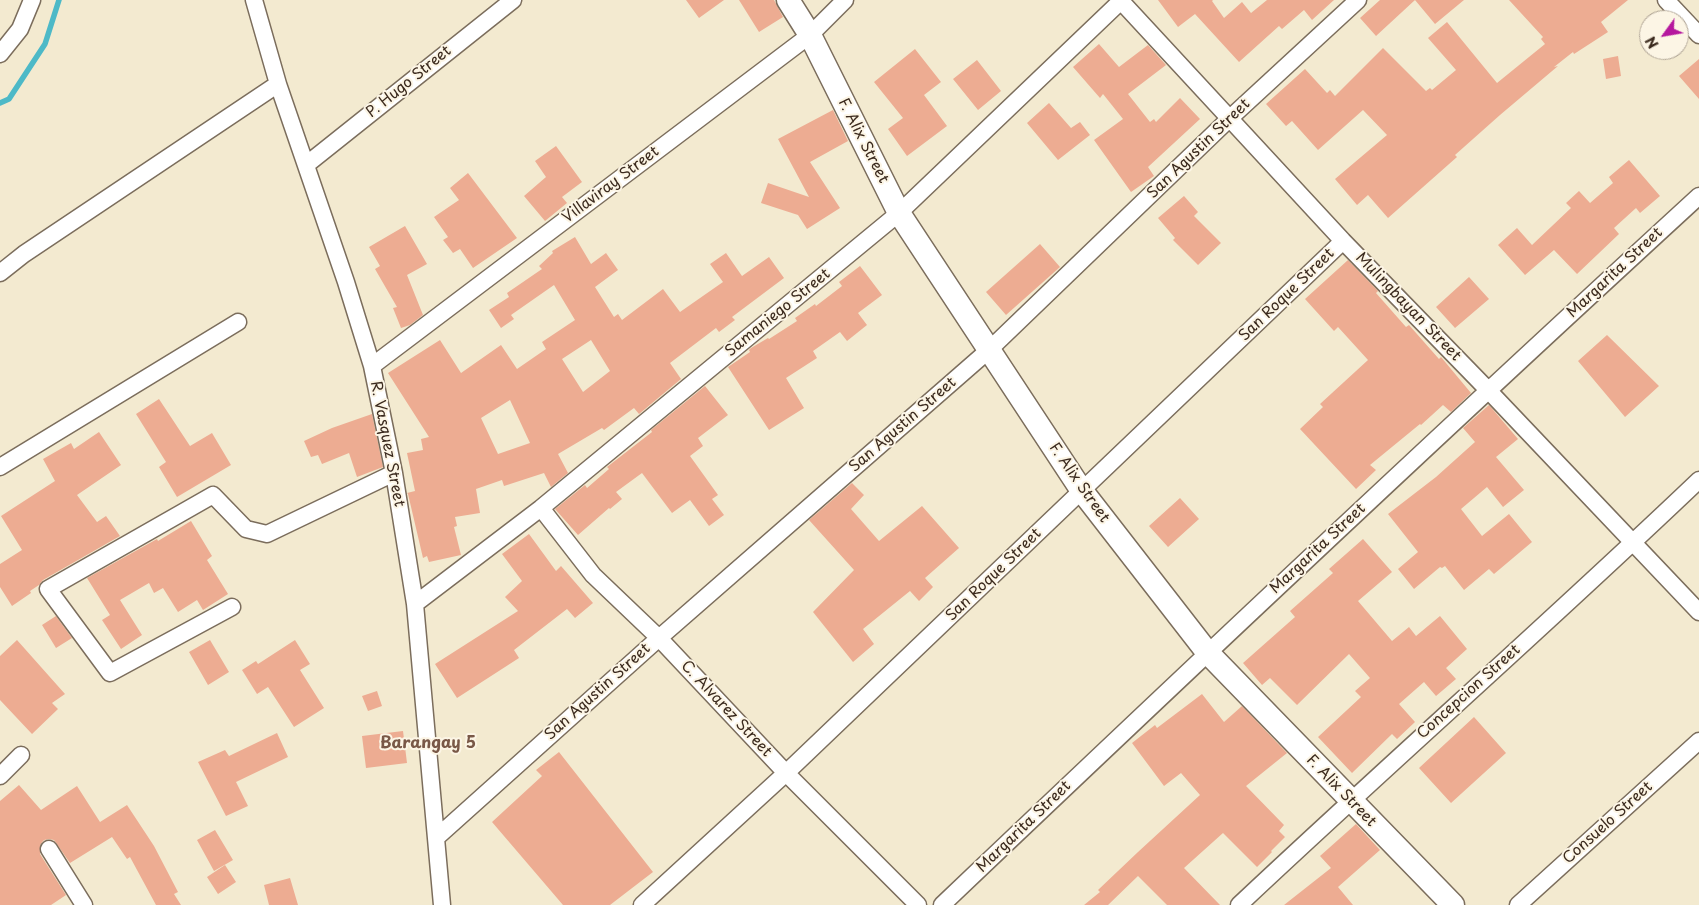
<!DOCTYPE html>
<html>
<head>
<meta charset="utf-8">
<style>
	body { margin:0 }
	#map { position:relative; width:1699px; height:905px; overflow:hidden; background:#f3ead0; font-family:"Playpen Sans",sans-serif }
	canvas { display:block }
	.north { position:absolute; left:1639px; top:10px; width:50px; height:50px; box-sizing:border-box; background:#fcf5e5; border:1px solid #afa495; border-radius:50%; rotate:238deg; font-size:14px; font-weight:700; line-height:20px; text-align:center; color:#3b2a1e }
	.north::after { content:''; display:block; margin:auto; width:18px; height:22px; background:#b5179e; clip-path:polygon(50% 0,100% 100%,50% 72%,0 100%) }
</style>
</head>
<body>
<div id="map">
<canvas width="1699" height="905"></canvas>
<div class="north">N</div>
</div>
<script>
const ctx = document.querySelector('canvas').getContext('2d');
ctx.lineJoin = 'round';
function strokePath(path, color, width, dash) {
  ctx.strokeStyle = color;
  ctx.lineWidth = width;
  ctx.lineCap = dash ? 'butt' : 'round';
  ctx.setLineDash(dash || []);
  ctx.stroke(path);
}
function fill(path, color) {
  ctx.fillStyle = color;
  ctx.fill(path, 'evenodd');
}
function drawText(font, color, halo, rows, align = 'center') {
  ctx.font = font + ' "Playpen Sans",sans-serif';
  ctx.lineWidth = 4;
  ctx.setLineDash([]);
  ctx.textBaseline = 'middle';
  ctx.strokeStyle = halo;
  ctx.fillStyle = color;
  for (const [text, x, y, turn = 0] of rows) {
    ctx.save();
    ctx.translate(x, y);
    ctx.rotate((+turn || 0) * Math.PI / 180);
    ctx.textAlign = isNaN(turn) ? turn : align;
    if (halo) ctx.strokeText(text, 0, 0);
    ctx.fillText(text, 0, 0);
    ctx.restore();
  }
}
strokePath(new Path2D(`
	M 0,103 L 9,99 L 45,44 L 59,0`), '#4db9c7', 5.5);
fill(new Path2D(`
	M 686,0 L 724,0 L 699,18 Z
	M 739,0 L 774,0 L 783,17 L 759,32 Z
	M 1158,0 L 1213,0 L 1212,1 L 1224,18 L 1242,2 L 1251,13 L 1267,0 L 1334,0 L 1312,20 L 1304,10 L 1282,29 L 1279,26 L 1239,62 L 1195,14 L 1178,27 Z
	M 1380,0 L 1464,0 L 1435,24 L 1415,0 L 1376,36 L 1360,18 Z
	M 1509,0 L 1628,0 L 1601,22 L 1608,32 L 1574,54 L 1573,52 L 1554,67 L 1558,66 L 1500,115 L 1455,155 L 1457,157 L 1388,218 L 1368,195 L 1357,205 L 1335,179 L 1387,135 L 1363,110 L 1318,150 L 1292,121 L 1286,126 L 1266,104 L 1305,69 L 1327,93 L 1330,90 L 1335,96 L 1383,48 L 1426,91 L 1430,88 L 1432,90 L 1456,70 L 1428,38 L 1447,22 L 1497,83 L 1545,44 L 1541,39 L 1543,37 Z
	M 1099,44 L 1119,67 L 1148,45 L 1166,65 L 1128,94 L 1150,122 L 1154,119 L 1156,122 L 1180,98 L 1200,119 L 1148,167 L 1154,176 L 1131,192 L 1094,140 L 1123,119 L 1103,94 L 1100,98 L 1073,67 Z
	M 915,49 L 941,82 L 924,95 L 947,126 L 907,156 L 888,129 L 903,118 L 874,82 Z
	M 1618,56 L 1621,76 L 1606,79 L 1603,59 Z
	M 1699,59 L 1699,99 L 1679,76 Z
	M 977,60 L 1001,91 L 978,110 L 953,79 Z
	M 1049,103 L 1071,128 L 1080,122 L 1090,135 L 1058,160 L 1027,123 Z
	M 833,110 L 848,141 L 810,162 L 840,208 L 807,229 L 798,215 L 761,203 L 768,183 L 809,197 L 778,139 Z
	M 556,146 L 582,182 L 562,197 L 567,203 L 545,221 L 524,196 L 546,177 L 535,161 Z
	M 1629,160 L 1660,196 L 1640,213 L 1636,208 L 1614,228 L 1619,234 L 1577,274 L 1554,250 L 1525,275 L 1498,245 L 1517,228 L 1532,245 L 1571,208 L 1566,203 L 1579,191 L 1590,203 L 1613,183 L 1609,177 Z
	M 468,173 L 517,238 L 473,268 L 460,249 L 453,253 L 443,240 L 448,237 L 434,217 L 459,200 L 450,188 Z
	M 1184,196 L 1198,212 L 1194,216 L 1221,243 L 1198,265 L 1173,240 L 1175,238 L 1158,218 Z
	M 405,226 L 427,264 L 407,275 L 423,315 L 410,325 L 401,328 L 393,308 L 397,307 L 375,269 L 380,266 L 369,247 Z
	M 575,237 L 591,264 L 606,253 L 618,270 L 595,287 L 614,317 L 618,314 L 622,320 L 663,289 L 680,312 L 723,282 L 710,264 L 726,253 L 742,276 L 769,257 L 784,278 L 732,317 L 735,320 L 719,332 L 716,328 L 670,363 L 681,379 L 639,414 L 634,408 L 604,430 L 602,428 L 558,454 L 568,473 L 551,487 L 544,473 L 504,486 L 502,480 L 476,489 L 480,513 L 455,517 L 457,526 L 454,527 L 461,555 L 429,562 L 427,556 L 423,558 L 408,494 L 407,493 L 415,491 L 407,453 L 423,450 L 421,439 L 429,437 L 388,373 L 440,340 L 461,373 L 501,345 L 517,369 L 546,349 L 542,342 L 575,320 L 554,285 L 511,315 L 514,319 L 501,328 L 489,310 L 509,297 L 507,293 L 542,269 L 539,266 L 553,253 L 552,251 ZM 591,340 L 610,371 L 583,392 L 562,359 ZM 510,400 L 530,443 L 498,454 L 481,418 Z
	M 1040,244 L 1060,267 L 1006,315 L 986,292 Z
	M 1348,260 L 1378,291 L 1376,293 L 1406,327 L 1409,325 L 1439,359 L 1441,357 L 1471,393 L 1451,412 L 1443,405 L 1421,425 L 1420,424 L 1370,465 L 1376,470 L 1356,489 L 1300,429 L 1323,407 L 1320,404 L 1368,360 L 1338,327 L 1334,331 L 1305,299 Z
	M 860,266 L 882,295 L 858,313 L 867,325 L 847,341 L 840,332 L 813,351 L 817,358 L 786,378 L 804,408 L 769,430 L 728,367 L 750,352 L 749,350 L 751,348 L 768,338 L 769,339 L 797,321 L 795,318 L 815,304 L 816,306 L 842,286 L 839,282 Z
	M 1469,277 L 1489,299 L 1455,328 L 1436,307 Z
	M 1607,335 L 1659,386 L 1625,417 L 1578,361 Z
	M 705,386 L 728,415 L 698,438 L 703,446 L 690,456 L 718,495 L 712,499 L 724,515 L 709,526 L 690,500 L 672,513 L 642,473 L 616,492 L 622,499 L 610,509 L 609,508 L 578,535 L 555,509 L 585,485 L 587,488 L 609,469 L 607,467 L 652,432 L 651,430 Z
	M 159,399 L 190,446 L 212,433 L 231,465 L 177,497 L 159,467 L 166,462 L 136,414 Z
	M 1489,405 L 1518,439 L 1496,457 L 1524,490 L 1503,507 L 1487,487 L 1461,509 L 1482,536 L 1509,514 L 1532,542 L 1494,574 L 1489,569 L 1464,590 L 1445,566 L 1442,568 L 1440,567 L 1414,589 L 1398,569 L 1418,552 L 1388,514 L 1436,477 L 1475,442 L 1463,428 Z
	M 372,414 L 383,467 L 357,477 L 349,453 L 322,464 L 318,455 L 311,457 L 304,441 L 332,428 Z
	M 99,432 L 121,465 L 77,495 L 97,522 L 106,516 L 120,536 L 43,580 L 39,585 L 30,591 L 31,593 L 12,606 L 0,587 L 0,564 L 22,550 L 1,516 L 55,481 L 43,459 L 71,443 L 74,449 Z
	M 852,483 L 864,495 L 851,509 L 879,541 L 922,506 L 959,548 L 925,578 L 933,587 L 919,601 L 910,591 L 863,629 L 874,644 L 853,662 L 813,612 L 854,570 L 809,520 Z
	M 1180,498 L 1199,519 L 1168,547 L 1149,526 Z
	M 191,521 L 212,556 L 207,560 L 228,594 L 203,610 L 197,600 L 178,612 L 163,588 L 154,593 L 149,583 L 120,600 L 142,635 L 121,649 L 102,620 L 110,615 L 87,578 L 157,539 L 158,541 Z
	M 529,534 L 556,571 L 561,566 L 593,603 L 575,618 L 567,609 L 514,650 L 519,658 L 457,698 L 435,664 L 518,611 L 505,597 L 522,581 L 502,554 Z
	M 1363,539 L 1392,572 L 1358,601 L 1392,641 L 1409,627 L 1416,636 L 1440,616 L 1467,649 L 1446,668 L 1456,679 L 1436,696 L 1424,682 L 1399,704 L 1415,722 L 1397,739 L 1392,734 L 1352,773 L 1318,737 L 1361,697 L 1355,691 L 1370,678 L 1349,654 L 1297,705 L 1270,678 L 1262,685 L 1243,663 L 1295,617 L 1290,611 L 1333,573 L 1329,569 Z
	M 56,616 L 72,638 L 56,648 L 42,625 Z
	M 17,640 L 65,694 L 52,703 L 58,709 L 32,734 L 0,700 L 0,656 Z
	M 210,640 L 229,672 L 208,685 L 189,652 Z
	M 295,640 L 310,664 L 300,670 L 324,708 L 294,727 L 268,687 L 257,694 L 242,670 L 256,661 L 258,664 Z
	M 377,691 L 382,706 L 368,711 L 362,696 Z
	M 1202,694 L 1224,722 L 1242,706 L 1287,753 L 1246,786 L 1284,825 L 1279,831 L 1285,837 L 1271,851 L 1272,852 L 1257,867 L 1223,833 L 1184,868 L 1220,905 L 1167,905 L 1138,876 L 1108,905 L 1084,905 L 1100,892 L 1098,890 L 1138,852 L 1200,795 L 1181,773 L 1164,786 L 1132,743 L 1155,725 L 1157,728 Z
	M 1474,717 L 1506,753 L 1451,803 L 1419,768 Z
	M 403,731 L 407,763 L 366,768 L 362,736 Z
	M 277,733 L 288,757 L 236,782 L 248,806 L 226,816 L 198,762 L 225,750 L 229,756 Z
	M 559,752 L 653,872 L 610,905 L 563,905 L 492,822 L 542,776 L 536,770 Z
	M 19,785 L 41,810 L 77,786 L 100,822 L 127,805 L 154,846 L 178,892 L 174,894 L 181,905 L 156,905 L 130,857 L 127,859 L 112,837 L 70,863 L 54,840 L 49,839 L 44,840 L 40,845 L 40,854 L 66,895 L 51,905 L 0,905 L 0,801 Z
	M 1356,824 L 1380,850 L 1338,887 L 1353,905 L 1284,905 L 1331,868 L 1320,856 Z
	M 215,830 L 233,860 L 214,871 L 197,840 Z
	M 225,865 L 236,882 L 218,894 L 207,877 Z
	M 290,878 L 298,905 L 269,905 L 264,885 Z`), '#edac92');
const minor = new Path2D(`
	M 254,0 L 278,84 L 346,282 L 372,366 L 394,473 L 415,604 L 442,905
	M 1120,0 L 1343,241 L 1488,390 L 1699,612
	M 1666,0 L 1699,35
	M 0,54 L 20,29 L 32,0
	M 306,165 L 513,0
	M 0,273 L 24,254 L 278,84
	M 372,366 L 810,35 L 845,0
	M 0,467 L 238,322
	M 541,508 L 593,575 L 659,638 L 786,773 L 918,905
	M 415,604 L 541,508 L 899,213 L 1122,0
	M 232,607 L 110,673 L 48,589 L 213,495 L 246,529 L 267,534 L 394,473
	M 0,776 L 21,755
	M 436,838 L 659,638 L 990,349 L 1229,119 L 1358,0
	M 49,849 L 84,905
	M 642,905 L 786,773 L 1343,241
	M 942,905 C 1192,667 1444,430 1699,196
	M 1239,905 C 1391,762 1548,624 1699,480
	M 1518,905 L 1699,741`);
const secondary = new Path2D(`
	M 788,0 L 810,35 L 899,213 L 1082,491 L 1207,652 L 1453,905`);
strokePath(minor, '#7b6d5c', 19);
strokePath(secondary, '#7b6d5c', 25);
strokePath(minor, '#fff', 16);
strokePath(secondary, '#fff', 22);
drawText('15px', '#3b2a1e', '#fcf5e5', [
	["P. Hugo Street",409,82,-39],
	["F. Alix Street",863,141,63],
	["San Agustin Street",1199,149,-44],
	["Villaviray Street",611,185,-37],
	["Margarita Street",1615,273,-43],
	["San Roque Street",1287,295,-44],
	["Mulingbayan Street",1408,307,46],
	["Samaniego Street",778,313,-39],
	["San Agustin Street",903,425,-41],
	["R. Vasquez Street",387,444,79],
	["F. Alix Street",1079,483,55],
	["Margarita Street",1318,549,-43],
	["San Roque Street",994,575,-44],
	["San Agustin Street",598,692,-42],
	["Concepcion Street",1469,692,-42],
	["C. Alvarez Street",726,709,47],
	["F. Alix Street",1341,791,46],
	["Consuelo Street",1608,823,-42],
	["Margarita Street",1024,827,-44]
]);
drawText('bold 16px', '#795847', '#fcf5e5', [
	["Barangay 5",428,744]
]);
</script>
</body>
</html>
